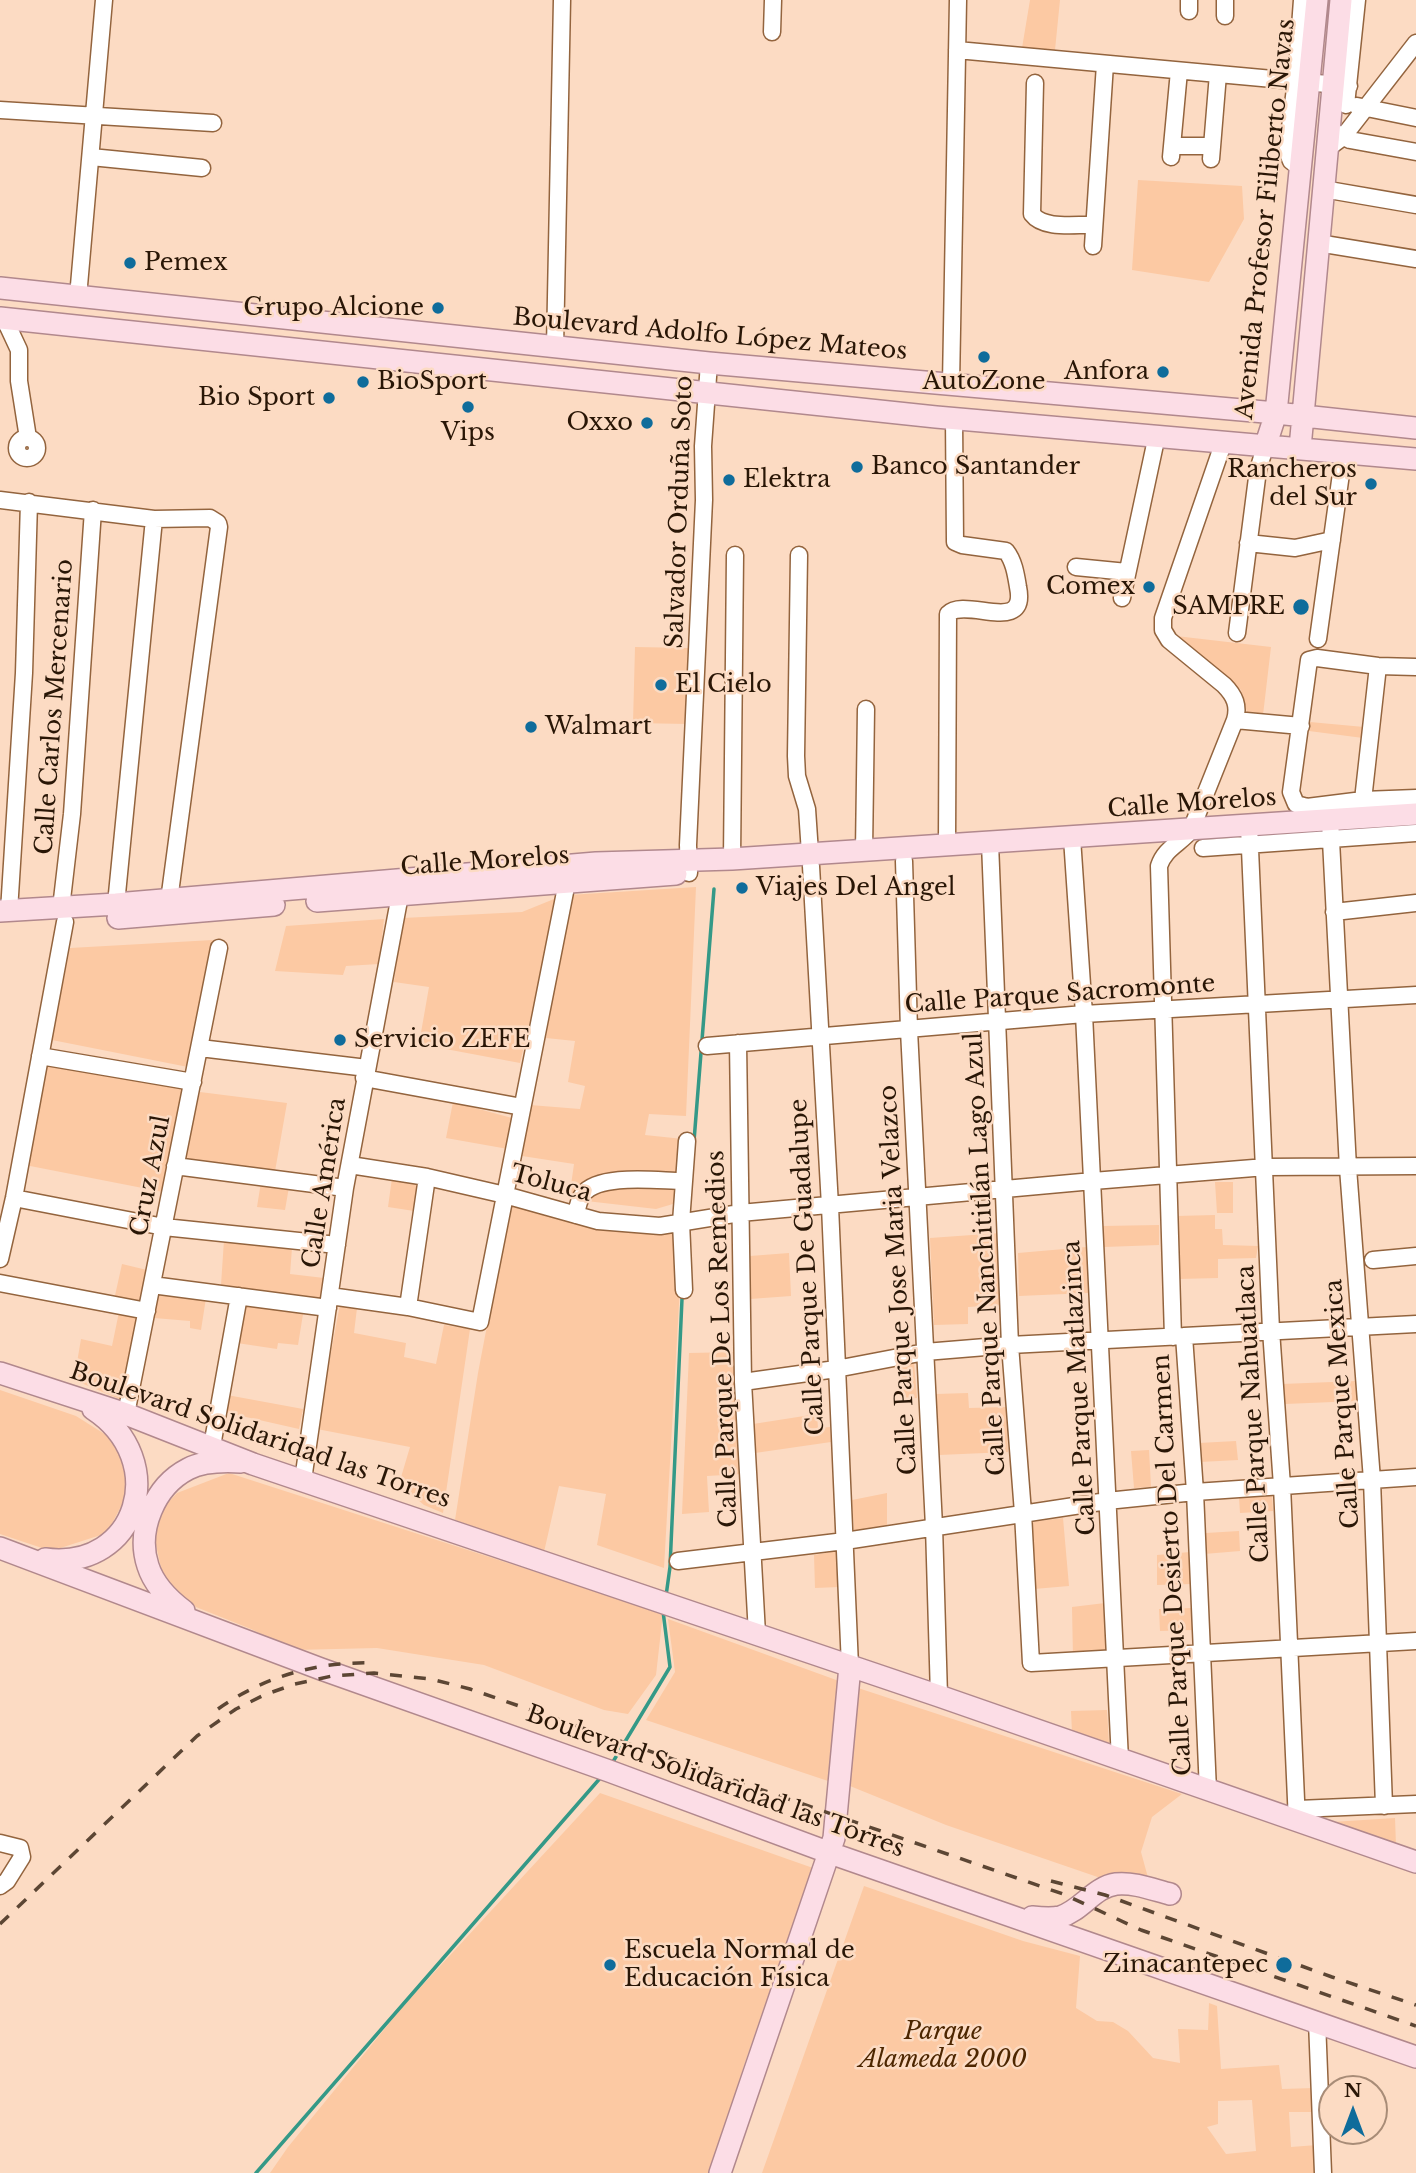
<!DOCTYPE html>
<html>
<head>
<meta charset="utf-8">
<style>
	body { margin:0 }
	#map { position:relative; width:1416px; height:2173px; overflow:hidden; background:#fcdbc3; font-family:"Libre Baskerville",serif }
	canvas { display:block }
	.north { position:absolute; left:1318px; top:2075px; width:70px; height:70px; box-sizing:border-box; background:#fcdbc3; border:2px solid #a88c77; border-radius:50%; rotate:0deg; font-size:19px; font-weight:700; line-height:28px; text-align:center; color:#291606 }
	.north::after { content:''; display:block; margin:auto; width:24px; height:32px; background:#0f6c9b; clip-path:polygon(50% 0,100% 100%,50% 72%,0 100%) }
</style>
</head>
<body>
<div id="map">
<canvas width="1416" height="2173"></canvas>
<div class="north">N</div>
</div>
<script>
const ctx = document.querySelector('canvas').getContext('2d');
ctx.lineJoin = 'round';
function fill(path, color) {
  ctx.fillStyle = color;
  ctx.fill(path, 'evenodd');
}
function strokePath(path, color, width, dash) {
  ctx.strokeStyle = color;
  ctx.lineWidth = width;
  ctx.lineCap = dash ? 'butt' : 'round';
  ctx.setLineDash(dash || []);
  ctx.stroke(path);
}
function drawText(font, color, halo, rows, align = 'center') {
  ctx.font = font + ' "Libre Baskerville",serif';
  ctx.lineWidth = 5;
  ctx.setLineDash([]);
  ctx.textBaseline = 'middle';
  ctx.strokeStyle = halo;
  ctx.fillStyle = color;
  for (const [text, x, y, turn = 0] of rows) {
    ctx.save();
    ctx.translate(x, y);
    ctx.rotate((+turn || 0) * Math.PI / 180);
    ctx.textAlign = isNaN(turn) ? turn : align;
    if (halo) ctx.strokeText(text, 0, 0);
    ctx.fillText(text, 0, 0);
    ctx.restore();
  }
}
fill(new Path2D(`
	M 1030,0 L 1060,0 L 1055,50 L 1022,48 Z
	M 1138,180 L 1242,186 L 1244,219 L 1209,282 L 1132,270 Z
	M 1176,636 L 1271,647 L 1263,715 L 1247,712 L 1241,690 Z
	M 635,647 L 690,648 L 688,724 L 633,723 Z
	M 1310,722 L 1364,727 L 1363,738 L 1309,731 Z
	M 696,887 L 686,1116 L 649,1114 L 645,1135 L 683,1139 L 683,1201 L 656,1209 L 569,1199 L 574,1164 L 522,1156 L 530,1105 L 580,1109 L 585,1086 L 568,1082 L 575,1041 L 546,1038 L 569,895 Z
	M 559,897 L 520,1063 L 419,1044 L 429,987 L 394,982 L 403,918 L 522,912 Z
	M 384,919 L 379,964 L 346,966 L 343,975 L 275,971 L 286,926 Z
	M 213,940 L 188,1067 L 52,1040 L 70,948 Z
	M 45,1065 L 183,1085 L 163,1192 L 25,1165 Z
	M 200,1092 L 287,1103 L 274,1177 L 184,1160 Z
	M 453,1102 L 512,1118 L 508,1149 L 446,1138 Z
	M 392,1178 L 417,1182 L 414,1211 L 388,1207 Z
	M 261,1182 L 289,1187 L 285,1210 L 257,1207 Z
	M 1215,1182 L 1233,1182 L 1233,1213 L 1217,1213 Z
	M 510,1205 L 568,1217 L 645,1228 L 684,1216 L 664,1568 L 597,1545 L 606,1494 L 559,1486 L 544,1552 L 455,1520 L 478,1373 Z
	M 1215,1215 L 1215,1229 L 1222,1229 L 1223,1245 L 1258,1246 L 1256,1258 L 1218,1259 L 1218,1278 L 1178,1279 L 1176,1216 Z
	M 1159,1225 L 1159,1245 L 1104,1247 L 1103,1226 Z
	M 1000,1233 L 1002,1305 L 968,1307 L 968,1324 L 934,1325 L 930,1238 Z
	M 224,1240 L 292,1248 L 290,1274 L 324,1278 L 320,1300 L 221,1285 Z
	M 1087,1247 L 1088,1293 L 1019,1296 L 1018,1253 Z
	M 789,1253 L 791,1296 L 750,1299 L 750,1256 Z
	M 122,1264 L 147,1270 L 141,1306 L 114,1300 Z
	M 157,1293 L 206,1298 L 201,1330 L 190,1328 L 190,1321 L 154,1318 Z
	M 244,1299 L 304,1308 L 298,1345 L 278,1343 L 277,1349 L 237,1343 Z
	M 340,1304 L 357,1308 L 354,1333 L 406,1343 L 404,1357 L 436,1364 L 444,1325 L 470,1329 L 443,1513 L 424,1505 L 399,1484 L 410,1447 L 317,1429 Z
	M 119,1312 L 143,1318 L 122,1400 L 74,1380 L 81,1339 L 112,1346 Z
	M 737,1352 L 742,1474 L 707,1476 L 709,1512 L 682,1514 L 689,1353 Z
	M 914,1362 L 917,1398 L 900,1399 L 897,1366 Z
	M 1357,1381 L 1357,1401 L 1285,1404 L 1282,1384 Z
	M 0,1390 L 76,1416 L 130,1450 L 127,1495 L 107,1533 L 51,1551 L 0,1534 Z
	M 968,1393 L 969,1408 L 1006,1407 L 1008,1452 L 939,1455 L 936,1394 Z
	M 227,1395 L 303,1409 L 299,1429 L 224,1412 Z
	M 817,1414 L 818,1428 L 830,1427 L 831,1442 L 755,1453 L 753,1424 Z
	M 1236,1441 L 1238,1460 L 1200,1462 L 1199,1443 Z
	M 1149,1450 L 1151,1487 L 1134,1488 L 1131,1451 Z
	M 229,1473 L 663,1613 L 656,1675 L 628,1714 L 604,1710 L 484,1665 L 377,1648 L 294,1650 L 251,1629 L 181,1601 L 163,1577 L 155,1540 L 160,1511 L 177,1493 Z
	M 887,1493 L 887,1525 L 854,1531 L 852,1500 Z
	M 1272,1494 L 1273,1511 L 1240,1513 L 1239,1497 Z
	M 1063,1518 L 1069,1586 L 1034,1589 L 1031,1522 Z
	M 1239,1531 L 1240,1551 L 1204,1554 L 1206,1533 Z
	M 838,1551 L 839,1587 L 815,1588 L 814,1555 Z
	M 1190,1552 L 1192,1584 L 1157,1585 L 1157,1555 Z
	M 1105,1603 L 1107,1655 L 1073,1658 L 1072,1607 Z
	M 1192,1608 L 1193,1630 L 1160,1631 L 1159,1609 Z
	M 668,1619 L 839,1681 L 828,1781 L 646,1720 L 675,1672 Z
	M 858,1688 L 1182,1794 L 1152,1817 L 1141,1852 L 1153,1896 L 946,1825 L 850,1786 Z
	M 1107,1710 L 1109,1744 L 1072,1732 L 1071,1711 Z
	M 600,1793 L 813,1868 L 744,2065 L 721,2140 L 709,2173 L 270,2173 L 288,2147 L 405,2004 Z
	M 1395,1818 L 1396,1845 L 1332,1822 Z
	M 864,1886 L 1023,1941 L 1080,1956 L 1076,2008 L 1097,2021 L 1113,2022 L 1128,2031 L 1153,2058 L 1180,2063 L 1178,2029 L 1208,2030 L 1209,2003 L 1217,2006 L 1221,2069 L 1279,2065 L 1282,2089 L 1314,2088 L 1314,2112 L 1289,2112 L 1291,2147 L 1317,2145 L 1318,2173 L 762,2173 ZM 1252,2100 L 1256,2151 L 1226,2154 L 1207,2127 L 1218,2124 L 1218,2101 Z`), '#fcc9a3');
strokePath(new Path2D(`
	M 694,1141 L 714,889
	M 666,1596 L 670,1567 L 682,1299
	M 611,1765 L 670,1667 L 663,1611
	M 256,2173 L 602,1776`), '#349987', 3.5);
const minor = new Path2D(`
	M 1189,11 L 1189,0
	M 1225,16 L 1225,0
	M 772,32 L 773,0
	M 957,50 L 1349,86
	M 1035,83 L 1032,214 C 1044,230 1076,224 1094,225
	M 1346,105 L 1357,0
	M 1357,106 L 1416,118
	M 0,110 L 213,123
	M 1334,132 L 1350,140 L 1416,152
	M 1172,146 L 1212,146
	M 1328,148 L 1343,137 L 1416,43
	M 91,157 L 202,168
	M 1171,157 L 1179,71
	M 1211,159 L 1218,74
	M 1299,167 L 1291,161 L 1287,151 L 1296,81 L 1302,0
	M 1323,189 L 1416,205
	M 1318,243 L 1416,259
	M 1093,246 L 1105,64
	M 78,297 L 104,0
	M 4,318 L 19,350 L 19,381 L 28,438
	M 555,347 L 562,0
	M 951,384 L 958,0
	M17 448a10 10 0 1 1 20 0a10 10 0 1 1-20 0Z
	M 0,500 L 154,519 L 210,518 L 218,523 L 219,527 L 168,908
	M 1248,543 L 1295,548 L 1332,540
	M 799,555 L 796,756 L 797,776 L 807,809 L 810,853
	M 1076,567 L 1127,572
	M 1122,598 L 1157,435
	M 1237,633 L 1258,470 L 1266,444
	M 1318,639 L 1344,452
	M 1416,667 L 1378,666 L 1317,658 L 1309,660 L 1291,792 L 1296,804 L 1307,807 L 1363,800 L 1416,798
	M 1235,720 L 1301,726
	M 1363,800 L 1378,666
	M 1330,821 L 1348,1168 L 1372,1480 L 1384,1806
	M 1249,826 L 1271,1330 L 1282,1486 L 1297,1822
	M 1072,838 L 1084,1014 L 1120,1760
	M 947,843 L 948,614 C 965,596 1028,636 1018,587 C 1016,575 1014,561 1006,551 L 962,545 L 955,542 L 954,418
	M 990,843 L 1010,1345 L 1023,1513 L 1031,1663 L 1416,1641
	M 1203,848 L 1416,833
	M 864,851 L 866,709
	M 732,859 L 735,555
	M 904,861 L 909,1030 L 934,1526 L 939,1696
	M 811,866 L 830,1206 L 850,1666
	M 689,873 L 688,845 L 704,500 L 703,446 L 709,363
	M 116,904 L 154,519
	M 61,908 L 72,814 L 93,510
	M 9,911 L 24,673 L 29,502
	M 1334,912 L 1416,903
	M 738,1043 L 743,1382 L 757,1634
	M 707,1046 L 1084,1014 L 1416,995
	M 200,1048 L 367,1068
	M 40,1056 L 193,1082
	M 364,1078 L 522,1107
	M 350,1165 L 427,1177 L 505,1195 L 598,1221 L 660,1226 L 740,1213 L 1093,1181 L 1266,1167 L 1416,1166
	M 175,1166 L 345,1188
	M 14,1198 L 164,1227 L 337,1245
	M 576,1215 C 577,1209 579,1199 583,1194 C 600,1173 658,1181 683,1181
	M 0,1259 L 14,1198 L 65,922
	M 1373,1260 L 1416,1256
	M 0,1283 L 147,1311
	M 152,1285 L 328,1308
	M 684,1290 L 681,1222 L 687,1141
	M 330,1296 L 408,1307 L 480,1322 L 567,882
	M 408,1307 L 427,1177
	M 1184,1336 L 1195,1492 L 1208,1791
	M 1173,1337 L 1159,866 C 1165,848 1180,844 1191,830 L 1235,720 C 1239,706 1235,696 1224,685 L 1169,640 L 1163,630 L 1163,618 L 1224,441
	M 743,1382 L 836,1369 L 925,1352 L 1010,1345 L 1416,1324
	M 126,1414 L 219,948
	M 212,1446 L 239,1296
	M 303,1480 L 345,1188 L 400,895
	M 678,1561 L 845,1541 L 1107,1501 L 1195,1492 L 1416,1477
	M 1298,1809 L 1416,1804
	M 0,1843 L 20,1848 L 22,1857 L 7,1881 L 0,1886
	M 1317,2021 L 1323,2173`);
const major = new Path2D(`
	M 0,288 L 709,363 L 1276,413 L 1416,428
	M 0,318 L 936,417 L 1416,459
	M 1266,444 L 1276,413 L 1317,0
	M 1300,448 L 1341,0
	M 317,901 L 676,874
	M 0,911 L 116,904 L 596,863 L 732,859 L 1416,814
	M 118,918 L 274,905
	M 0,1373 L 126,1414 L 253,1464 L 939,1696 L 1416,1862
	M 0,1548 L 321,1669 L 609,1771 L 830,1853 L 1416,2057
	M 45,1559 C 138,1571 171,1460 93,1409
	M 184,1611 C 168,1599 154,1585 148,1566 C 136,1530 155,1486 188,1469 C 203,1461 224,1461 241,1462
	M 1032,1917 C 1041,1918 1051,1919 1060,1917 C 1081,1911 1094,1887 1116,1884 C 1134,1882 1154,1890 1170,1894
	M 720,2173 L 834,1838 L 850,1666`);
strokePath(minor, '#93643e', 19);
strokePath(major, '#b1888d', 24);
strokePath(minor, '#fff', 16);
strokePath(major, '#fcdde6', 21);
strokePath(new Path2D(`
	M 218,1709 C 265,1676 318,1661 376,1663
	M 1051,1881 L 1105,1895 L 1332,1977 L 1416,2005
	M 0,1924 L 197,1736 L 236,1709 L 264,1695 L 295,1684 L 332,1676 L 374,1673 L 431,1679 L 470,1689 L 1063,1894 L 1141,1930 L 1416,2026`), '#5c4634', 3.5, [12, 12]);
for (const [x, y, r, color] of [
	[130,263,7,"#0f6c9b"],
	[438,308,7,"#0f6c9b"],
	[984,357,7,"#0f6c9b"],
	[1163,372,7,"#0f6c9b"],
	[363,382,7,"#0f6c9b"],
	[329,398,7,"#0f6c9b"],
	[468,407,7,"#0f6c9b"],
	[647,423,7,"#0f6c9b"],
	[857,467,7,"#0f6c9b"],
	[729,480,7,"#0f6c9b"],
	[1371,484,7,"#0f6c9b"],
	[1149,587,7,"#0f6c9b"],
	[1301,607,9,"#0f6c9b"],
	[661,685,7,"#0f6c9b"],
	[531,727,7,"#0f6c9b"],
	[742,888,7,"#0f6c9b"],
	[340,1040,7,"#0f6c9b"],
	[610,1965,7,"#0f6c9b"],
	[1284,1965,9,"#0f6c9b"]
]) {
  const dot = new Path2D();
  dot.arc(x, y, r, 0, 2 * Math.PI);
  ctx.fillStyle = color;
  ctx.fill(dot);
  strokePath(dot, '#fcdbc3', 2.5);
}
drawText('24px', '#291606', '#fcdbc3', [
	["Avenida Profesor Filiberto Navas",1266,219,-84],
	["Boulevard Adolfo López Mateos",710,335,5],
	["Salvador Orduña Soto",680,512,-88],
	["Calle Carlos Mercenario",55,707,-86],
	["Calle Morelos",1192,804,-4],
	["Calle Morelos",485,862,-4],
	["Calle Parque Sacromonte",1060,995,-4],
	["Cruz Azul",151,1176,-79],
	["Calle América",325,1183,-81],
	["Toluca",551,1184,15],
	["Calle Parque Nanchititlán Lago Azul",986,1254,-93],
	["Calle Parque De Guadalupe",808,1267,-93],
	["Calle Parque Jose Maria Velazco",899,1280,-93],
	["Calle Parque De Los Remedios",723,1339,-92],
	["Calle Parque Matlazinca",1080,1388,-93],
	["Calle Parque Mexica",1343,1404,-94],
	["Calle Parque Nahuatlaca",1254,1414,-93],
	["Boulevard Solidaridad las Torres",260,1436,19],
	["Calle Parque Desierto Del Carmen",1173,1565,-93],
	["Boulevard Solidaridad las Torres",715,1782,20]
]);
drawText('24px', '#291606', '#fcdbc3', [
	["Pemex",144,263],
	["Grupo Alcione",424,308,"right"],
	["Anfora",1149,372,"right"],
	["BioSport",377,382],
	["AutoZone",984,382,"center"],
	["Bio Sport",315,398,"right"],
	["Oxxo",633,423,"right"],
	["Vips",468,433,"center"],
	["Banco Santander",871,467],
	["Rancheros",1357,470,"right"],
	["del Sur",1357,498,"right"],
	["Elektra",743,480],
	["Comex",1135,587,"right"],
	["SAMPRE",1285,607,"right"],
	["El Cielo",675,685],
	["Walmart",545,727],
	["Viajes Del Angel",756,888],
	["Servicio ZEFE",354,1040],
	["Escuela Normal de",624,1951],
	["Educación Física",624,1979],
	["Zinacantepec",1268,1965,"right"]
], 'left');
drawText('italic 24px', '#4d2600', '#fcdbc3', [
	["Parque",943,2032],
	["Alameda 2000",943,2060]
]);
</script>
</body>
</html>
